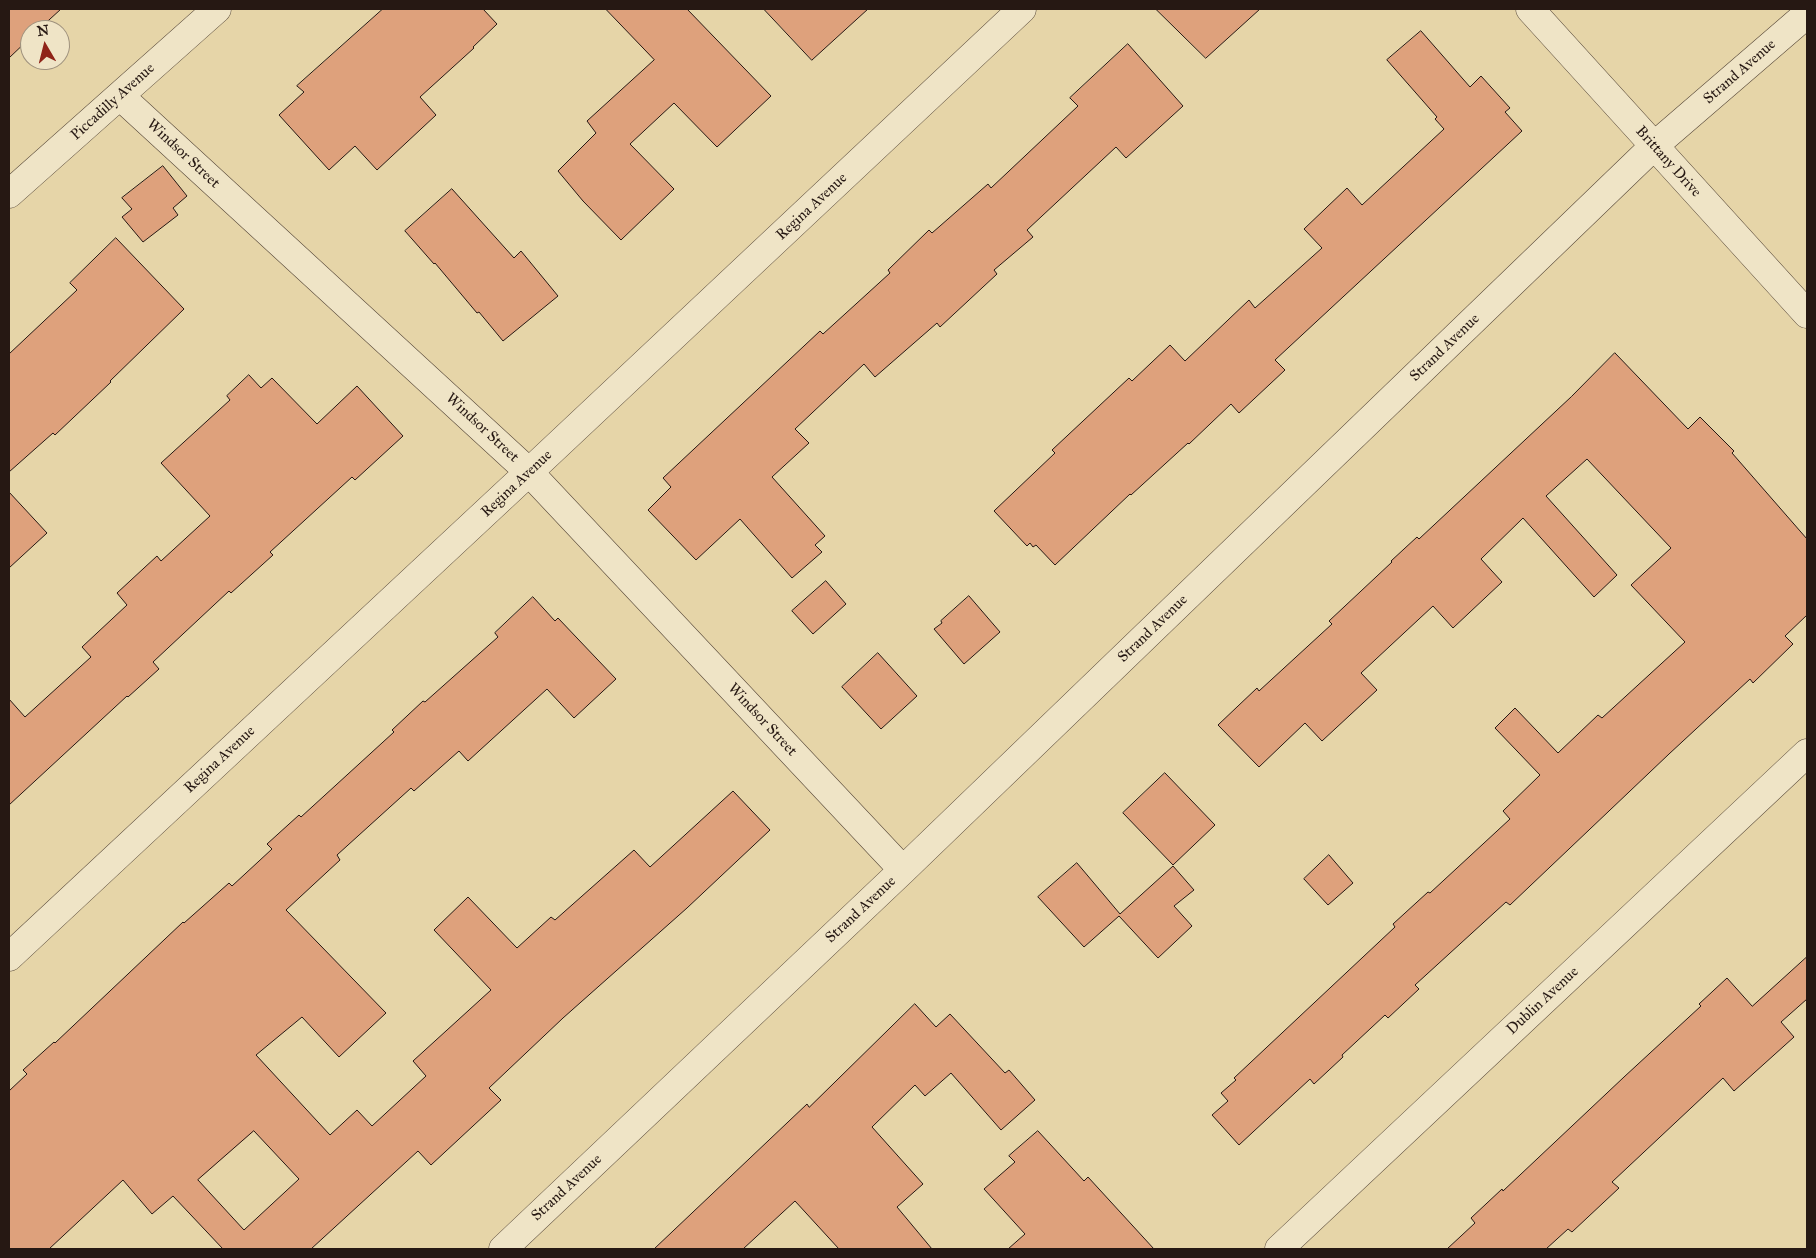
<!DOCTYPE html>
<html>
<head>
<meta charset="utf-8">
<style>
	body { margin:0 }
	#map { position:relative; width:1816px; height:1258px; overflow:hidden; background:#e6d5a8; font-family:"IM FELL Great Primer",serif }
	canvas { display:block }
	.frame { position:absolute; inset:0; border:10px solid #261813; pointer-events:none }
	.north { position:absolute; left:20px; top:20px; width:50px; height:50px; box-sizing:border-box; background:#efe4c6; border:1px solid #9f927e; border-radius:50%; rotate:352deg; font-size:14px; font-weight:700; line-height:20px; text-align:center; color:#261813 }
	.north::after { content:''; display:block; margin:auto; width:18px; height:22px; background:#8f2418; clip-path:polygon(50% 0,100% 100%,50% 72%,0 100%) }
</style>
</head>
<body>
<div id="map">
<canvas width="1816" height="1258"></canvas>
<div class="frame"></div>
<div class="north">N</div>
</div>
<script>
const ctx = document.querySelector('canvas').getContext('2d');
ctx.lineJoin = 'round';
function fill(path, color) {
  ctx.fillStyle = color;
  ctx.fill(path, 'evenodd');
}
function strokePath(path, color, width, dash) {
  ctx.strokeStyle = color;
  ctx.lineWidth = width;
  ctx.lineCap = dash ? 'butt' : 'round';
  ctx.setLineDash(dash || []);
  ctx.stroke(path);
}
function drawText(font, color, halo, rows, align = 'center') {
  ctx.font = font + ' "IM FELL Great Primer",serif';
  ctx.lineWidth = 4;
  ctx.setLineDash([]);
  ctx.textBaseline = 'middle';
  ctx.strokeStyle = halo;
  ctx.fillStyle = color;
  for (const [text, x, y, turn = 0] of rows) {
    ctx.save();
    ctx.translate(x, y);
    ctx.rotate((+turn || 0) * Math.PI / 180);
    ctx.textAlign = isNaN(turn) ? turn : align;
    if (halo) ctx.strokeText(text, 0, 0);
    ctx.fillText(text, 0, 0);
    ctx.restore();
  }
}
const building = new Path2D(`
	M 9,9 L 61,9 L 38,30 L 30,30 L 30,38 L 9,58 Z
	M 383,9 L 483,9 L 497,24 L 473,47 L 474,48 L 420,97 L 436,115 L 377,170 L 355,146 L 329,170 L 279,115 L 304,92 L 297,86 Z
	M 606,9 L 687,9 L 771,96 L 717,147 L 674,103 L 630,144 L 674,189 L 621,240 L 583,201 L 558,171 L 596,133 L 587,121 L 654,60 Z
	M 764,9 L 868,9 L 812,60 Z
	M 1156,9 L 1260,9 L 1206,58 Z
	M 1421,31 L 1470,87 L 1481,76 L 1510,108 L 1505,112 L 1522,131 L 1275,360 L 1285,370 L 1239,413 L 1231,404 L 1189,444 L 1188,443 L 1131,495 L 1130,494 L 1055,565 L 1036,545 L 1033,547 L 1030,543 L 1027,546 L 994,511 L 1055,453 L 1052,450 L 1129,378 L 1132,381 L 1170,345 L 1185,361 L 1249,300 L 1255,308 L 1322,248 L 1304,229 L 1347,188 L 1362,205 L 1444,129 L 1435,119 L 1437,117 L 1387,60 Z
	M 1128,44 L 1183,106 L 1126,158 L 1116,147 L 1027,230 L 1033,237 L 994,270 L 997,274 L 940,327 L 937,323 L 875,377 L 864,364 L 795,429 L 809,443 L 772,477 L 825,536 L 815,545 L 822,552 L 792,578 L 740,519 L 696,560 L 648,510 L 671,487 L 663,478 L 820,331 L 823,334 L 890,273 L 888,270 L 929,230 L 932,233 L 988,184 L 991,188 L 1078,106 L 1070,98 Z
	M 163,166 L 187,196 L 173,208 L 178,215 L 143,242 L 122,217 L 132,209 L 122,198 Z
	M 452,189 L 514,258 L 521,251 L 558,296 L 503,341 L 479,312 L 477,313 L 435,263 L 434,264 L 405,231 Z
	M 116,238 L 184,309 L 110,381 L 111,382 L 55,435 L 53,433 L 9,472 L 9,354 L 77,290 L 70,283 Z
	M 1615,353 L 1688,429 L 1700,417 L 1734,451 L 1732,453 L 1807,539 L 1807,615 L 1785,636 L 1793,644 L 1753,683 L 1750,679 L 1669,754 L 1510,905 L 1506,902 L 1415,985 L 1419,989 L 1388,1018 L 1385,1015 L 1342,1055 L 1343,1057 L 1314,1084 L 1310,1079 L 1239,1145 L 1212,1115 L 1228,1101 L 1221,1093 L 1236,1080 L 1234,1078 L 1395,927 L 1393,924 L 1428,892 L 1430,893 L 1510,819 L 1503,811 L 1540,775 L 1495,728 L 1515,708 L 1558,753 L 1598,715 L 1602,718 L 1685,642 L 1631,585 L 1671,548 L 1587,459 L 1546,496 L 1617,575 L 1594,597 L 1523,518 L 1481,559 L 1502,582 L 1453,628 L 1433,606 L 1361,673 L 1377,690 L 1322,741 L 1305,723 L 1259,767 L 1218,725 L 1257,688 L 1259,691 L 1332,624 L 1329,621 L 1392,562 L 1391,561 L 1417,537 L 1419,539 L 1571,397 Z
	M 249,375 L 261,388 L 272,378 L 317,424 L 357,386 L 403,436 L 355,480 L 352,477 L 270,552 L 273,555 L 231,593 L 229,591 L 153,662 L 159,669 L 128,697 L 127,696 L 9,805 L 9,699 L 25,717 L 91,657 L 82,647 L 127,605 L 117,593 L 157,556 L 161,561 L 210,516 L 161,463 L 230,400 L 227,396 Z
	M 9,492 L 47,533 L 9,568 Z
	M 826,581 L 846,604 L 813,634 L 792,611 Z
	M 969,596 L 1000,632 L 964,664 L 934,629 L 942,623 L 941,621 Z
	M 533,597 L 555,621 L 558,618 L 616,679 L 574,718 L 547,689 L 468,761 L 459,751 L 414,791 L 411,788 L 337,855 L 340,860 L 286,910 L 386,1013 L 339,1057 L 302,1017 L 256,1055 L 330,1135 L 357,1110 L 372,1126 L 426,1076 L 413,1061 L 491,990 L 434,930 L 468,897 L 517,948 L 551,917 L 555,920 L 634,850 L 650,867 L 733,791 L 770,830 L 687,908 L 563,1018 L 489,1088 L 501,1100 L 431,1165 L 418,1151 L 311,1249 L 223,1249 L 173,1196 L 152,1214 L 123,1180 L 49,1249 L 9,1249 L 9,1091 L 27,1074 L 23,1070 L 54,1042 L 55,1043 L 183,922 L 184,923 L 229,883 L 232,886 L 272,849 L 267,844 L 299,815 L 301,817 L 394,732 L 392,730 L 423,701 L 425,702 L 498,637 L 495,633 ZM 254,1131 L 299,1179 L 244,1230 L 198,1180 Z
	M 878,653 L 917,696 L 881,729 L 842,687 Z
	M 1165,773 L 1215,825 L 1173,865 L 1123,813 Z
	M 1329,855 L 1353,883 L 1328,905 L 1304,879 Z
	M 1077,863 L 1120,914 L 1173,866 L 1194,890 L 1174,906 L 1192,926 L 1158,958 L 1119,916 L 1084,947 L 1038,897 Z
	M 1807,957 L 1807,999 L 1781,1022 L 1794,1037 L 1734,1091 L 1723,1078 L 1612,1182 L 1619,1188 L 1572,1232 L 1568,1229 L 1546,1249 L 1447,1249 L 1475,1223 L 1471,1218 L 1502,1189 L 1503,1191 L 1624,1077 L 1701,1006 L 1699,1004 L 1727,978 L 1752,1006 Z
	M 915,1004 L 936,1027 L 950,1014 L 1005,1073 L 1009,1070 L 1035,1100 L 1001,1130 L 951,1073 L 925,1096 L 915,1085 L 872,1127 L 923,1184 L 897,1207 L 932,1249 L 839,1249 L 795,1201 L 743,1249 L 654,1249 L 807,1104 L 809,1107 Z
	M 1038,1131 L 1084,1181 L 1088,1177 L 1154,1249 L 1008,1249 L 1025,1234 L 984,1189 L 1015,1162 L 1009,1156 Z`);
fill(building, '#dea17c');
strokePath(building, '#261813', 1);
const minor = new Path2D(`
	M 1530,9 L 1807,314
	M 120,96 L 529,472 L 903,870
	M 9,194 L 217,9
	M 9,957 L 529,472 L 1022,9
	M 503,1249 L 903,870 L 1654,146 L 1807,14
	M 1279,1249 L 1807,753`);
strokePath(minor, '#564738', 29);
strokePath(minor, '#efe4c6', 28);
drawText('15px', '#261813', '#efe4c6', [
	["Strand Avenue",1740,72,-41],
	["Piccadilly Avenue",113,102,-42],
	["Windsor Street",183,154,43],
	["Brittany Drive",1668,162,48],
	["Regina Avenue",812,207,-43],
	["Strand Avenue",1445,348,-44],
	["Windsor Street",482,428,43],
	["Regina Avenue",517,484,-43],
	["Strand Avenue",1153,629,-44],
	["Windsor Street",762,720,47],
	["Regina Avenue",220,760,-43],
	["Strand Avenue",861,910,-43],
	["Dublin Avenue",1543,1001,-43],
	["Strand Avenue",567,1188,-43]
]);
</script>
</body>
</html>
